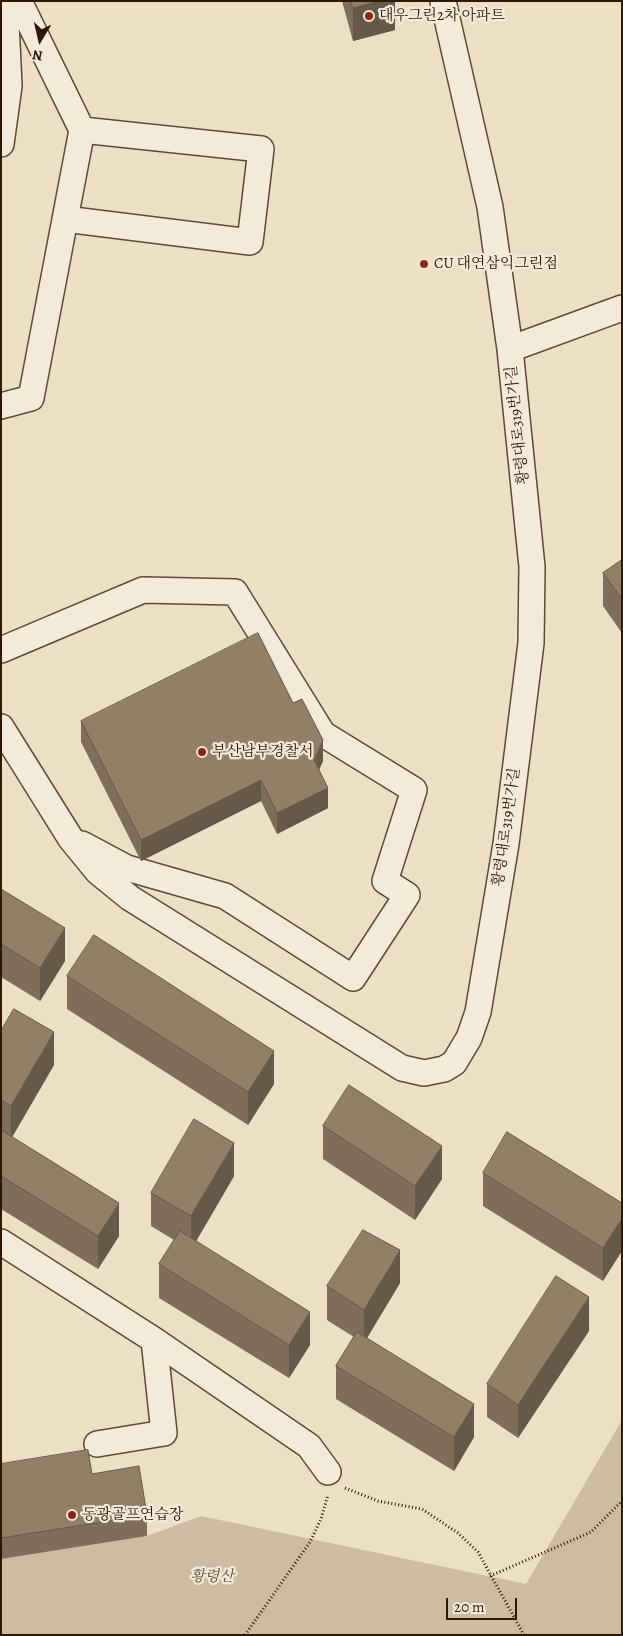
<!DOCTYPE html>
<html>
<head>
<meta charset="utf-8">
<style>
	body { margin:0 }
	#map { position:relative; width:623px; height:1636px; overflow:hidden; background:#eddec6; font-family:Alegreya,serif }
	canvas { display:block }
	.frame { position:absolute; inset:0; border:2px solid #2e1800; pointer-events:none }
	.north { position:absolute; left:15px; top:15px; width:50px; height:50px; -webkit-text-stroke:4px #f3eada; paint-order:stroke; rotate:189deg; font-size:14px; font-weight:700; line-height:20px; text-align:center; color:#2e1800 }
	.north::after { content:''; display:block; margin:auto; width:18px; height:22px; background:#2e1800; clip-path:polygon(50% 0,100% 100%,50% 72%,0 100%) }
	.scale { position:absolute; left:446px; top:1598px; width:71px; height:22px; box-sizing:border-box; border:2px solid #2e1800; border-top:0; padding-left:6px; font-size:15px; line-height:18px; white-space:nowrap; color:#2e1800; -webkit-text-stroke:4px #f3eada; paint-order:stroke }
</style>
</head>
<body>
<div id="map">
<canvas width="623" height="1636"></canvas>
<div class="frame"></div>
<div class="north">N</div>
<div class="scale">20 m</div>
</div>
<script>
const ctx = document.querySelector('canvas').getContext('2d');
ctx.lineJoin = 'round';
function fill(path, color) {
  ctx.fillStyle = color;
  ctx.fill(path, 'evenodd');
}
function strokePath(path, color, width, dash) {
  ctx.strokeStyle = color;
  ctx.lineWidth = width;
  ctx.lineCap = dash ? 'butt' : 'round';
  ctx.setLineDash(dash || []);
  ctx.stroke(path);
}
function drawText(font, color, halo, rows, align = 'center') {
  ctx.font = font + ' Alegreya,"Noto Serif KR",serif';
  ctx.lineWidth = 4.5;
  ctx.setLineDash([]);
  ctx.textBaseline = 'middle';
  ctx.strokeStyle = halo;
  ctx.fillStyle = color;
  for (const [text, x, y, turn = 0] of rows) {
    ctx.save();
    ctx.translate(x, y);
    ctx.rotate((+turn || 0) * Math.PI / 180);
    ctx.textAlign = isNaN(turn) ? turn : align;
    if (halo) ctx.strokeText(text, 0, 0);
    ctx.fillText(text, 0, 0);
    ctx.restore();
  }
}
fill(new Path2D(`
	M 622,1420 L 622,1635 L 1,1635 L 1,1559 L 147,1536 L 201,1516 L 526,1584 Z`), '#cdbca4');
const minor = new Path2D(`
	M 1,144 L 9,86 L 5,1
	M 65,219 L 250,242 L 261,149 L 82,130
	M 510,349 L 622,308
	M 1,406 L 31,398 L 82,130 L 19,1
	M 1,650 L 143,590 L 235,592 L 323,734 L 414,790 L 385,881 L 407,895 L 353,978 L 225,896 L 127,868 L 82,844
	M 1,727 L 71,839 L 98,872 L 130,898 L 402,1068 L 424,1073 L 444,1069 L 454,1063 L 469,1038 L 478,1012 L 506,844 L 531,643 L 532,567 L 510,349 L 490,207 L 443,1
	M 1,1242 L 154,1340 L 309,1446 L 328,1472
	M 97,1444 L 164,1433 L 154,1340`);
strokePath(minor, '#5e4a32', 28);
strokePath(new Path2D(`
	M 345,1488 L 378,1501 L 422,1509 L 458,1533 L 478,1552 L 524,1635
	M 490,1576 L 591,1532 L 622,1501
	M 245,1635 L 310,1542 L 321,1519 L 328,1495`), '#2e1800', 3, [1, 2.5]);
strokePath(minor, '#f3eada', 25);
fill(new Path2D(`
	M 342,1 L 395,1 L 395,30 L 353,41 Z
	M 622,560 L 622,633 L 603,606 L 603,573 Z
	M 81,721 L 323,761 L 319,770 L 328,808 L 277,834 L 261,801 L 141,861 L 81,742 Z
	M 1,889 L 65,961 L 40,1001 L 1,977 Z
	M 67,976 L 274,1084 L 248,1125 L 67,1009 Z
	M 1,1031 L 54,1065 L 12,1137 L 119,1236 L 98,1269 L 1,1209 Z
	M 323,1126 L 442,1179 L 415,1220 L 323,1159 Z
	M 483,1173 L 622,1203 L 603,1281 L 483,1206 Z
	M 234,1176 L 196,1241 L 310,1345 L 289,1378 L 159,1298 L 159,1264 L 174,1240 L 151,1226 L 151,1193 Z
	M 400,1283 L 367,1338 L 474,1437 L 454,1471 L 336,1399 L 336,1366 L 354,1337 L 327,1320 L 327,1286 Z
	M 589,1331 L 518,1438 L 487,1417 L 487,1384 Z
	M 1,1464 L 92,1474 L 147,1515 L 147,1536 L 1,1559 Z`), '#7d6d59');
fill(new Path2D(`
	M 379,1 L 395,1 L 395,30 L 353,41 L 353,8 Z
	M 323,740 L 323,761 L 314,781 L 314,760 Z
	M 261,780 L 261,801 L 141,861 L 141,840 Z
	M 328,788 L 328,808 L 277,834 L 277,813 Z
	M 65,928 L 65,961 L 40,1001 L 40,968 Z
	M 54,1032 L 54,1065 L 11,1139 L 11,1106 Z
	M 274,1051 L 274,1084 L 248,1125 L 248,1092 Z
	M 234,1143 L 234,1176 L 191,1250 L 191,1216 Z
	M 442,1146 L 442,1179 L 415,1220 L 415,1186 Z
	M 119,1203 L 119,1236 L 98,1269 L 98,1236 Z
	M 622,1218 L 622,1251 L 603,1281 L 603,1248 Z
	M 400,1250 L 400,1283 L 364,1343 L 364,1310 Z
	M 589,1297 L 589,1331 L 518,1438 L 518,1405 Z
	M 310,1312 L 310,1345 L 289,1378 L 289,1345 Z
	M 474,1404 L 474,1437 L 454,1471 L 454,1437 Z`), '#665948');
const building = new Path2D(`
	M 351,1 L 379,1 L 353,8 Z
	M 622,560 L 622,599 L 603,573 Z
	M 258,633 L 293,703 L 302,699 L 323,740 L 314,760 L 328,788 L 277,813 L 261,780 L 141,840 L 81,721 Z
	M 1,889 L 65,928 L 40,968 L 1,944 Z
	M 94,935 L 274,1051 L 248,1092 L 67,976 Z
	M 14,1009 L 54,1032 L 11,1106 L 1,1100 L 1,1031 Z
	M 349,1085 L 442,1146 L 415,1186 L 323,1126 Z
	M 194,1119 L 234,1143 L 191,1216 L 151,1193 Z
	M 1,1130 L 119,1203 L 98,1236 L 1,1176 Z
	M 507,1132 L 622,1203 L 622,1218 L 603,1248 L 483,1173 Z
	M 363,1230 L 400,1250 L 364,1310 L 327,1286 Z
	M 180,1231 L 310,1312 L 289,1345 L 159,1264 Z
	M 556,1276 L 589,1297 L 518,1405 L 487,1384 Z
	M 357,1332 L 474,1404 L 454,1437 L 336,1366 Z
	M 88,1450 L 92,1474 L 139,1466 L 147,1515 L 1,1538 L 1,1464 Z`);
fill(building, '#917f67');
strokePath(building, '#665948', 1);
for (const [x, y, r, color] of [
	[369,16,5,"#8f2418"],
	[424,264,5,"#8f2418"],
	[202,752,5,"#8f2418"],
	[72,1515,5,"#8f2418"]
]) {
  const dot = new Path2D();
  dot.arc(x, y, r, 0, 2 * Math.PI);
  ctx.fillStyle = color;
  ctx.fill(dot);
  strokePath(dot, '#f3eada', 2);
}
drawText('15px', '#2e1800', '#f3eada', [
	["대우그린2차 아파트",379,16],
	["CU 대연삼익그린점",434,264],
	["부산남부경찰서",212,752],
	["동광골프연습장",82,1515]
], 'left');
drawText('15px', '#2e1800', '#f3eada', [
	["황령대로319번가길",518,425,-96],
	["황령대로319번가길",507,827,-82]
]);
drawText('italic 15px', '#5e4931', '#f3eada', [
	["황령산",212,1577]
]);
</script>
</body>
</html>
